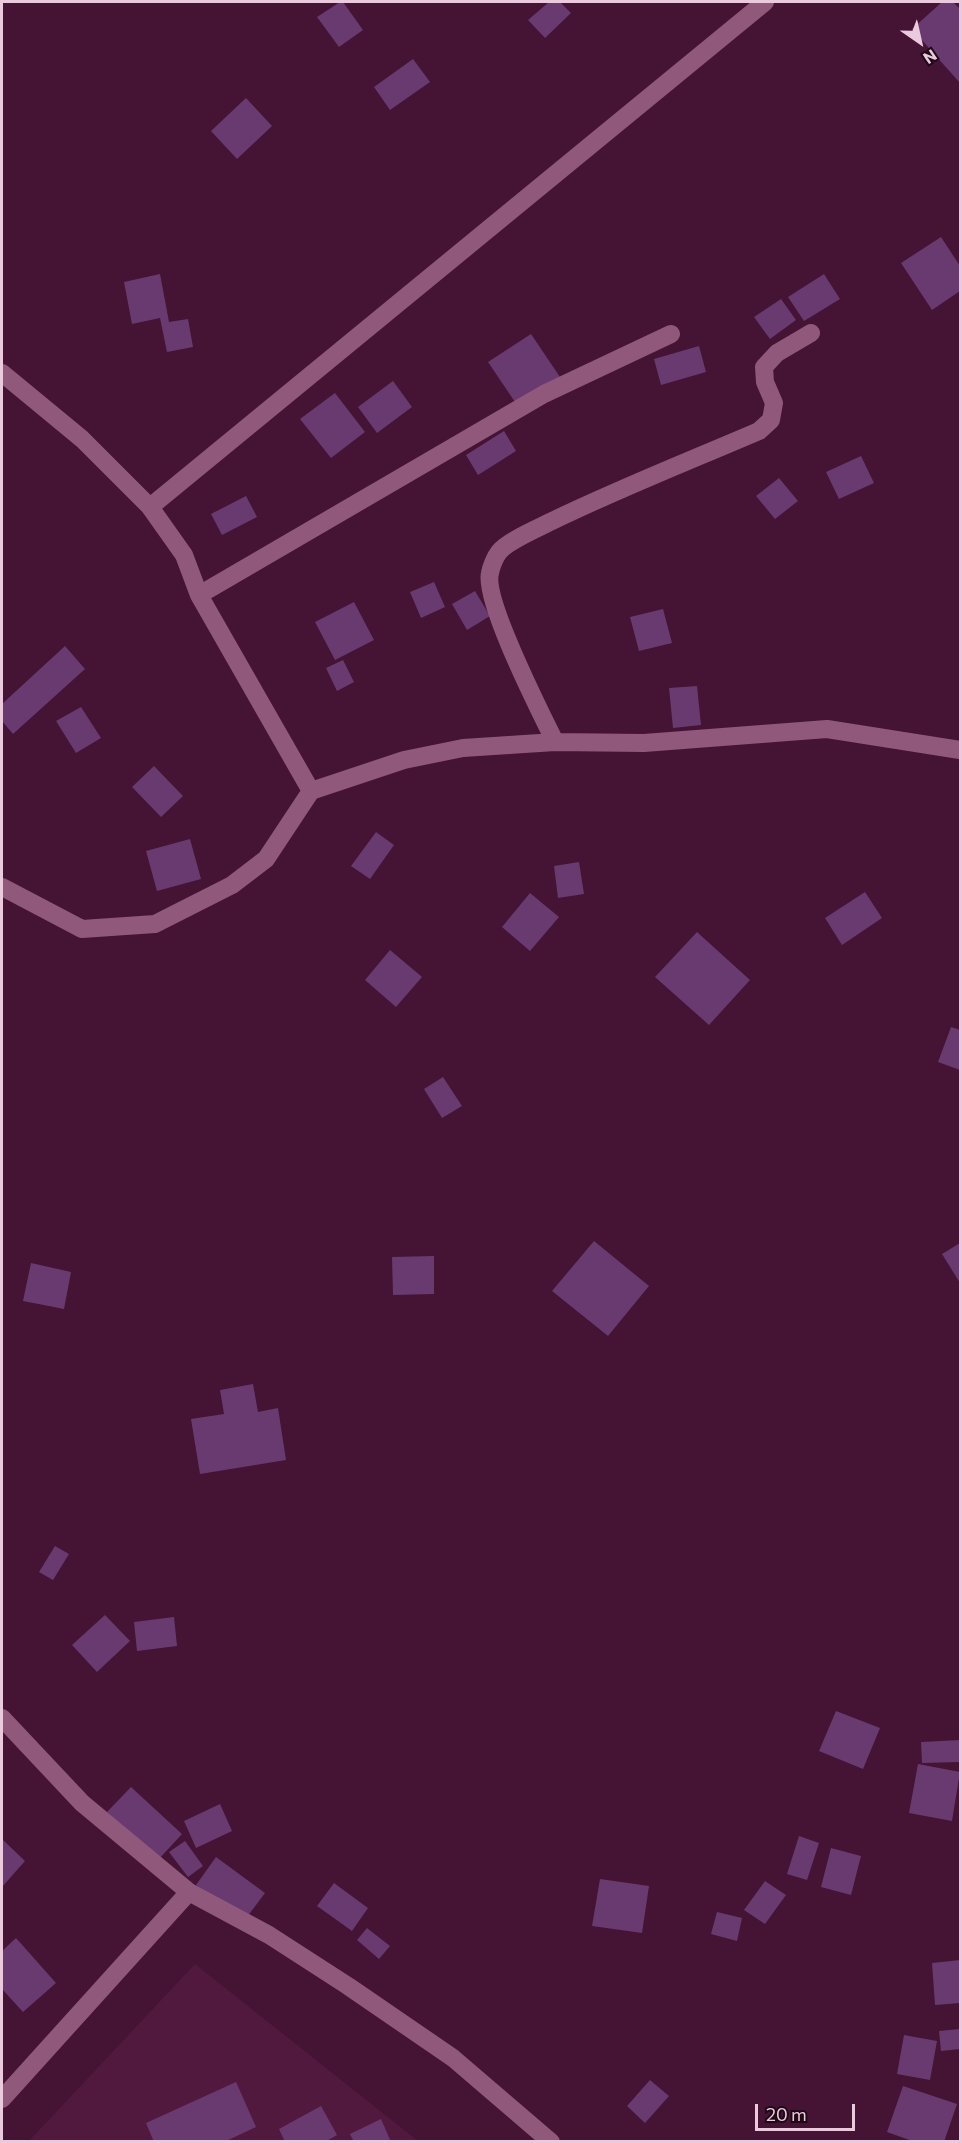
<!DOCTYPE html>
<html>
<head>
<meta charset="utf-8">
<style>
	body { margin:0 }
	#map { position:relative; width:962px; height:2143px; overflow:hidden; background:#451334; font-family:Commissioner,sans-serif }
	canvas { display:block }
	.frame { position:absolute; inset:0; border:3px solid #eacadc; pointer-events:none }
	.north { position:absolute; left:890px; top:12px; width:60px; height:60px; -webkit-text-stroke:4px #1f0917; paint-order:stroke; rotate:146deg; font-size:16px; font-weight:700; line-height:24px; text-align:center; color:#eacadc }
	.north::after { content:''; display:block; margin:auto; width:21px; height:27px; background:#eacadc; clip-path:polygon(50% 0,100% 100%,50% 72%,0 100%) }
	.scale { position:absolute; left:755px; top:2104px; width:100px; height:27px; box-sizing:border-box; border:3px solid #eacadc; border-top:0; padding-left:8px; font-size:18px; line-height:21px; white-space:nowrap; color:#eacadc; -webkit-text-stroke:4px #1f0917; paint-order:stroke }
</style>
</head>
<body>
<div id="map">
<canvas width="962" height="2143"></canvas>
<div class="frame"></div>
<div class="north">N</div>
<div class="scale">20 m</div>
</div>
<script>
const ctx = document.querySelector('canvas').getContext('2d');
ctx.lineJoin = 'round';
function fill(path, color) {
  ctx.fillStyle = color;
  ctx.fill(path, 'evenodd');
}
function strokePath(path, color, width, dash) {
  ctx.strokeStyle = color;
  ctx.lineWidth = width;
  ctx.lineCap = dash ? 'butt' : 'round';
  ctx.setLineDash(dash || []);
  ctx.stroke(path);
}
fill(new Path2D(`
	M 195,1964 L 418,2141 L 28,2142 Z`), '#52193f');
fill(new Path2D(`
	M 340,2 L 343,2 L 363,30 L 339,47 L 317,17 Z
	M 549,2 L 560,2 L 571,13 L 545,38 L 528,20 Z
	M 942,2 L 953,2 L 960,9 L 960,83 L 912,29 Z
	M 413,59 L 430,82 L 390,110 L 374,87 Z
	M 246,98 L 272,126 L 237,159 L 211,131 Z
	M 941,237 L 960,266 L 960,291 L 932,310 L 901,263 Z
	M 160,274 L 169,322 L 188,319 L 193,347 L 167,352 L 160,318 L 132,324 L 124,282 Z
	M 824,274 L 840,299 L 804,321 L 788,297 Z
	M 781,299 L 796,320 L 770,339 L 754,317 Z
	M 531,334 L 560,377 L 517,405 L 488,362 Z
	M 699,346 L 706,372 L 661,385 L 654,359 Z
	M 393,381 L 412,407 L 377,433 L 358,407 Z
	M 335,393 L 365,432 L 331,458 L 300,419 Z
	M 504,431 L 516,451 L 478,475 L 466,455 Z
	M 861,456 L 874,483 L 839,499 L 826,472 Z
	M 779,478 L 798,501 L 775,519 L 756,496 Z
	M 246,496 L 257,517 L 222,535 L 211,514 Z
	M 434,582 L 445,607 L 421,618 L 410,592 Z
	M 475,591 L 490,616 L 467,630 L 452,604 Z
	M 354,602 L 374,640 L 335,660 L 315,622 Z
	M 663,609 L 672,643 L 639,651 L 630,617 Z
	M 65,646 L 85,669 L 13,734 L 2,721 L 2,704 Z
	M 343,660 L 354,682 L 337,691 L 326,668 Z
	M 697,686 L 701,725 L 673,728 L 669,688 Z
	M 81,707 L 101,738 L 76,753 L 56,721 Z
	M 154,766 L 183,796 L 161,817 L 132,787 Z
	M 376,832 L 394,845 L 370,879 L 351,866 Z
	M 190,839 L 201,879 L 157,891 L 146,851 Z
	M 579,862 L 584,894 L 558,898 L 554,866 Z
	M 865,892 L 882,918 L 842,945 L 825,918 Z
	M 530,893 L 559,917 L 530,951 L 502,927 Z
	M 697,932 L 750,980 L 709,1025 L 655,977 Z
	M 390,950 L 422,977 L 396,1007 L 365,980 Z
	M 951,1027 L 960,1030 L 960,1070 L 938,1062 Z
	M 443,1077 L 462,1106 L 442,1118 L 424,1089 Z
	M 594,1241 L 649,1286 L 608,1336 L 552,1291 Z
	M 960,1243 L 960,1283 L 942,1254 Z
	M 434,1256 L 434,1294 L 393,1295 L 392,1257 Z
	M 31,1263 L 71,1272 L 64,1309 L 23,1301 Z
	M 253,1384 L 258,1412 L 278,1408 L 286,1460 L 200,1474 L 191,1419 L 224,1414 L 220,1390 Z
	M 55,1546 L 69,1554 L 53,1580 L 39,1572 Z
	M 105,1615 L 130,1641 L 97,1672 L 72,1645 Z
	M 174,1617 L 177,1646 L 137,1651 L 134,1622 Z
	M 836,1711 L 880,1728 L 863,1769 L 819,1751 Z
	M 960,1740 L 960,1762 L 922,1763 L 921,1742 Z
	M 918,1764 L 960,1772 L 952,1821 L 909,1813 Z
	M 131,1787 L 182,1834 L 158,1860 L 107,1812 Z
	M 220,1804 L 232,1831 L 196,1848 L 184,1821 Z
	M 799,1836 L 819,1843 L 807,1880 L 787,1874 Z
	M 2,1839 L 25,1861 L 2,1887 Z
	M 185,1841 L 203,1866 L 188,1877 L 169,1852 Z
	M 831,1848 L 861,1856 L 851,1895 L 821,1887 Z
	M 216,1857 L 265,1893 L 244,1921 L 196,1885 Z
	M 600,1879 L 649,1886 L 642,1933 L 592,1926 Z
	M 765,1881 L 786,1895 L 765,1924 L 744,1910 Z
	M 334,1883 L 368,1908 L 352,1931 L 317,1906 Z
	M 717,1912 L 742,1918 L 737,1941 L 711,1934 Z
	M 367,1928 L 390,1946 L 379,1959 L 357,1940 Z
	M 16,1938 L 56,1983 L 23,2012 L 2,1989 L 2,1951 Z
	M 960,1960 L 960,2003 L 935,2005 L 932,1963 Z
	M 960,2029 L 960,2049 L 941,2051 L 939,2031 Z
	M 904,2035 L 937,2041 L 930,2080 L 897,2074 Z
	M 650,2080 L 669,2096 L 645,2123 L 627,2106 Z
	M 236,2082 L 256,2127 L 224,2142 L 154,2142 L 146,2123 Z
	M 903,2086 L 957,2104 L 944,2142 L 915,2142 L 887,2132 Z
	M 321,2106 L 337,2135 L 325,2142 L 285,2142 L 279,2129 Z
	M 381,2119 L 391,2142 L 354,2142 L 350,2134 Z`), '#693a6f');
strokePath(new Path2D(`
	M 2,373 L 82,439 L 150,507 L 184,555 L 199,595 L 311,791
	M 150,507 L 765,2
	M 199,595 L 544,394 L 671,334
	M 555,742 C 541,713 483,600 490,573 C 491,567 495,557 499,552 C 506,542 538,528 550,522 C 618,489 689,461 759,431 L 771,420 L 774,403 L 765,382 L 764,367 L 777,353 L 811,333
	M 2,887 L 82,929 L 155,924 L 232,885 L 266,859 L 311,791 L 404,760 L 463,748 L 555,742 L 644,743 L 827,729 L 960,750
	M 2,1718 L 82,1803 L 189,1892 L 269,1935 L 348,1986 L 453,2058 L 551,2142
	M 2,2099 L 189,1892`), '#90587a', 18);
</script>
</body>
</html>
